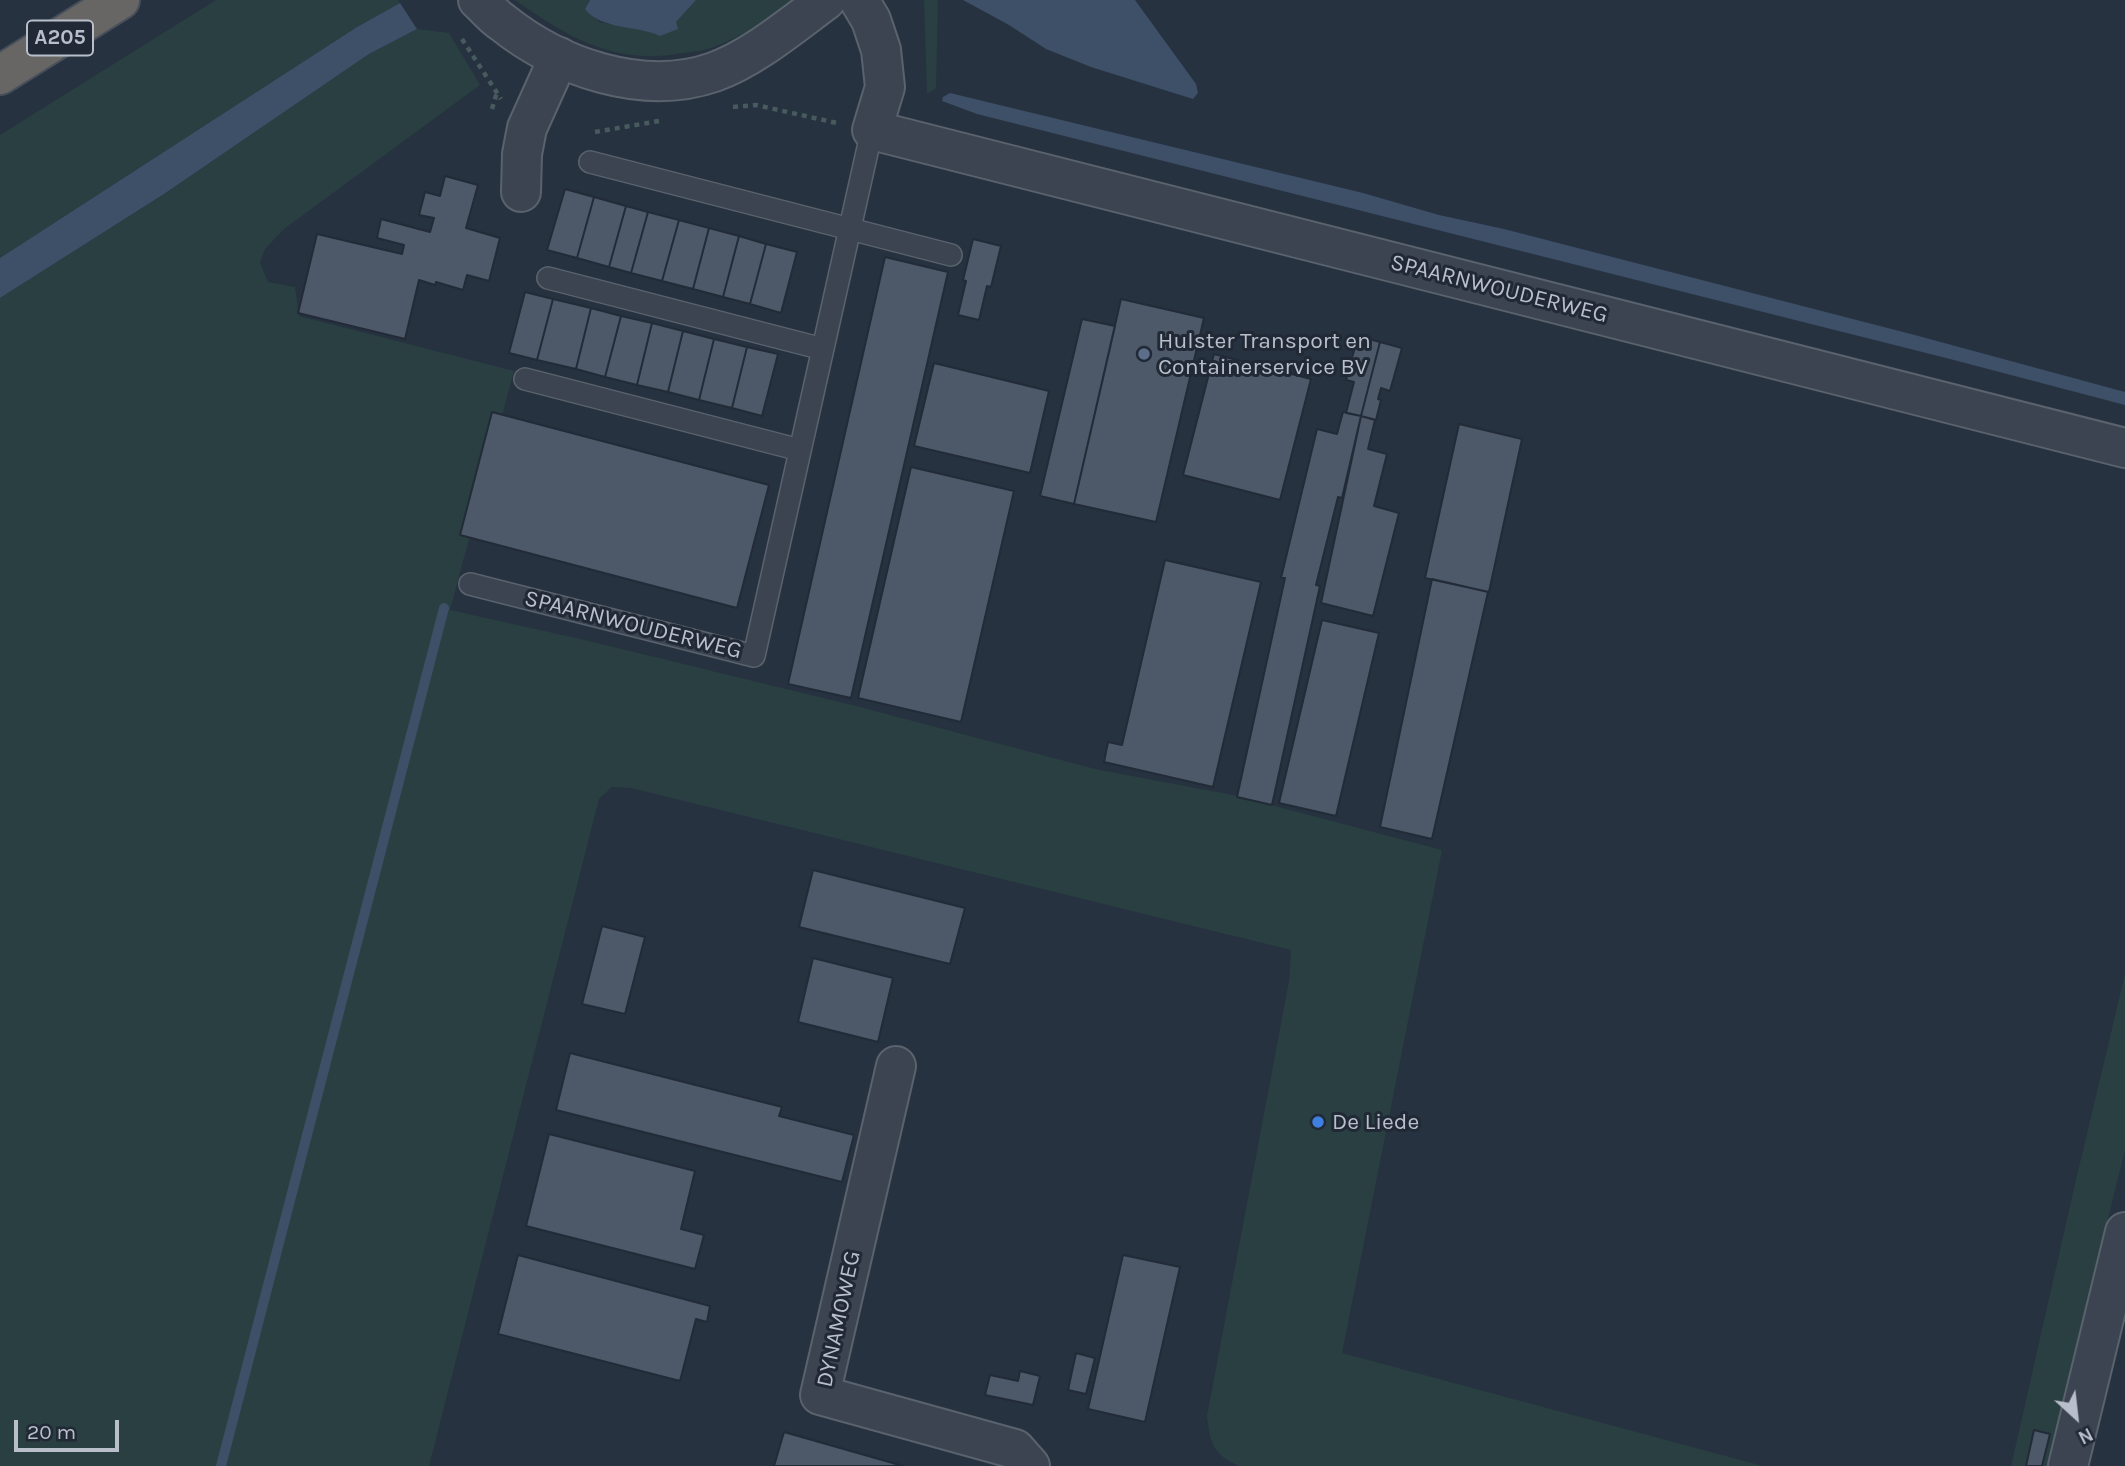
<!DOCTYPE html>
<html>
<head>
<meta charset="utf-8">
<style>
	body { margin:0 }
	#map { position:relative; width:2125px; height:1466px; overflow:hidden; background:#273240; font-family:Karla,sans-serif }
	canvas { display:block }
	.north { position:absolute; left:2041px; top:1382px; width:70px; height:70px; -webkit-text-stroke:5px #202935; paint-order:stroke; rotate:153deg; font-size:19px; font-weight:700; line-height:28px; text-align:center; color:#b8bfca }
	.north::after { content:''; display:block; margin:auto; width:24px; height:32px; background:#b8bfca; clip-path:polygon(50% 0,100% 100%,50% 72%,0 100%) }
	.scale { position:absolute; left:14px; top:1420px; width:105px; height:32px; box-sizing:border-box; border:4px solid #b8bfca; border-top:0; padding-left:9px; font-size:21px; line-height:24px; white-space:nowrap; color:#b8bfca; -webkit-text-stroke:5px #202935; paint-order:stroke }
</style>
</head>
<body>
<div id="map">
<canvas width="2125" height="1466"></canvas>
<div class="north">N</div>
<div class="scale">20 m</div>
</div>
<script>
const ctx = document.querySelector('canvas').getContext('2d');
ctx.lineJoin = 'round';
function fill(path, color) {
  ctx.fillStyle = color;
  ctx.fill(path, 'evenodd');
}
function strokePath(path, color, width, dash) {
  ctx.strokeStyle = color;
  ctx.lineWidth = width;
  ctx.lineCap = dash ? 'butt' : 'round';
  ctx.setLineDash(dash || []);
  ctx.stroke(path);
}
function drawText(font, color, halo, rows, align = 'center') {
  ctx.font = font + ' Karla,sans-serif';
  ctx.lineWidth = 6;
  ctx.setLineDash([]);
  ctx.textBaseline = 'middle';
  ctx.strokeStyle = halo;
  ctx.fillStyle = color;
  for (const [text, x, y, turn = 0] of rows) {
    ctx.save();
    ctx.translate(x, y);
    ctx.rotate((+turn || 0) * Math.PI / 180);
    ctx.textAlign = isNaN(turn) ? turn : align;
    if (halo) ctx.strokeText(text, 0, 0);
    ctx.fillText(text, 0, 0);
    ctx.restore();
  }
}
fill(new Path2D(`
	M 216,0 L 398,0 L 400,3 L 357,27 L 0,258 L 0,135 Z
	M 515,0 L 590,0 L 588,2 L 599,22 L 646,30 L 660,36 L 695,0 L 798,0 C 771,17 743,36 714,47 C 704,51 693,52 682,53 C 615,66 568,37 515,0 Z
	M 924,0 L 938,0 L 936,88 L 927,94 Z
	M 417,29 L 449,33 L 480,85 L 284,229 L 265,249 L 260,263 L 268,282 L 295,287 L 299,316 L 514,371 L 450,610 L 589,641 L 856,706 L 1095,769 L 1233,795 L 1442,850 L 1342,1353 L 1763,1466 L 1239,1466 C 1212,1454 1210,1442 1207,1416 L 1289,981 L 1291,950 L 631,788 L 612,787 L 599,799 L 429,1466 L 0,1466 L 0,298 L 164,194 L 369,54 Z
	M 2125,974 L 2125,1150 L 2047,1466 L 2011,1466 L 2075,1184 Z`), '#293f41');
fill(new Path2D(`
	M 590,0 L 696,0 L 676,22 L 678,29 L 660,36 C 636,25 601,30 585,9 Z
	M 963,0 L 1135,0 L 1196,84 L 1198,93 L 1193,99 L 1091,67 L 1046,49 L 1009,25 Z
	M 400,3 L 417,29 L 369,54 L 164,194 L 0,298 L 0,258 L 357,27 Z
	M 950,93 L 1363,193 L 1439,215 L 1504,229 L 1911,334 L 2125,392 L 2125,405 L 1950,359 L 977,114 L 942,101 L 943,97 Z`), '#3e4f68');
strokePath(new Path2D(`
	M 221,1466 L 444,608`), '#3e4f68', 10);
const building = new Path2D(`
	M 445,176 L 478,185 L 466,228 L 500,238 L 489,281 L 467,275 L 463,290 L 436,282 L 435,285 L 419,280 L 405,339 L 298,313 L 317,234 L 402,254 L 404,245 L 377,238 L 381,219 L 430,232 L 434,218 L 419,215 L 425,192 L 440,196 Z
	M 565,189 L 594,197 L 577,258 L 547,250 Z
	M 594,197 L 626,206 L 609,267 L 577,258 Z
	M 626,206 L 648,212 L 631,273 L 609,267 Z
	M 648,212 L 679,220 L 662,281 L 631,273 Z
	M 679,220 L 709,228 L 693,289 L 662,281 Z
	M 709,228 L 739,236 L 723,297 L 693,289 Z
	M 739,236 L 766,244 L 750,304 L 723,297 Z
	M 973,239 L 1001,246 L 991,287 L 987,286 L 979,320 L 958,315 L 966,281 L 963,280 Z
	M 766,244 L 797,252 L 781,313 L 750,304 Z
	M 885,257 L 948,272 L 851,698 L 788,684 Z
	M 525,292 L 553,299 L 537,360 L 509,353 Z
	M 553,299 L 591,308 L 576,369 L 537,360 Z
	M 1121,299 L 1204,318 L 1156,522 L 1074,504 Z
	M 591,308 L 621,316 L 605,377 L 576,369 Z
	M 621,316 L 652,323 L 637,385 L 605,377 Z
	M 1082,319 L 1115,326 L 1074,504 L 1040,496 Z
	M 652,323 L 683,331 L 668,392 L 637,385 Z
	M 683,331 L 714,339 L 699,400 L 668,392 Z
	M 1358,336 L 1380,342 L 1361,416 L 1346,413 L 1354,382 L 1346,380 Z
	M 714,339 L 747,347 L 732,408 L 699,400 Z
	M 1380,342 L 1402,348 L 1390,391 L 1381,388 L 1378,399 L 1381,400 L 1376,420 L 1361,416 Z
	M 747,347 L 778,354 L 762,416 L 732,408 Z
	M 1214,354 L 1311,379 L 1280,500 L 1183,475 Z
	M 934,363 L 1049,391 L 1030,473 L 914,446 Z
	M 492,412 L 769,485 L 737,608 L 460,535 Z
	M 1343,412 L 1361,416 L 1342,498 L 1338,497 L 1316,585 L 1320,586 L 1272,805 L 1237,797 L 1285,578 L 1281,578 L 1317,429 L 1337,434 Z
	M 1361,416 L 1375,420 L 1368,449 L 1387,454 L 1374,506 L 1399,513 L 1373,616 L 1321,603 Z
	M 1459,424 L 1522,439 L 1489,592 L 1425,578 Z
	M 911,467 L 1014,491 L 961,722 L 858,698 Z
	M 1165,560 L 1261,582 L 1213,787 L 1104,762 L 1108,742 L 1122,745 Z
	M 1432,579 L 1488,592 L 1432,839 L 1380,827 Z
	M 1322,620 L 1379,633 L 1336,816 L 1279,803 Z
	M 813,870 L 965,908 L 950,964 L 799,927 Z
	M 602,926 L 645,937 L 625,1014 L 582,1004 Z
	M 813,958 L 893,978 L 878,1042 L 798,1022 Z
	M 570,1053 L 782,1107 L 779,1116 L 854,1135 L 842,1182 L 556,1110 Z
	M 549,1134 L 695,1171 L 681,1229 L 704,1235 L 695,1269 L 526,1226 Z
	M 518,1255 L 710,1306 L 707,1322 L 696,1319 L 680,1381 L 498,1334 Z
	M 1123,1255 L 1180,1267 L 1145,1422 L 1088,1409 Z
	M 1076,1353 L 1095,1358 L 1086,1394 L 1068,1390 Z
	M 1020,1371 L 1040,1376 L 1033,1405 L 985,1395 L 990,1375 L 1018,1381 Z
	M 2034,1430 L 2050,1434 L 2042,1466 L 2026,1466 Z
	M 784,1432 L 903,1466 L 774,1466 Z`);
fill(building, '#4d5969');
strokePath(building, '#222b37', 2);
const service = new Path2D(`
	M 590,162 L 951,255
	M 548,278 L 823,349
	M 525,379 L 800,450
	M 470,584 L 754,656 L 872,130`);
const minor = new Path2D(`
	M 859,0 L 871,20 L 881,50 L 885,87 L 872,130 L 2125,448
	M 521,192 L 522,154 L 527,128 L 559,57
	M 896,1066 L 820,1395 L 1015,1449 L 1030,1466
	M 2068,1466 L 2125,1232`);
const tertiary = new Path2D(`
	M 478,0 C 486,7 493,16 502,22 C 558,67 643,97 714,72 C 753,58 792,25 826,0`);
const trunk = new Path2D(`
	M 0,75 L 120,0`);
strokePath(service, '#59626d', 24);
strokePath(minor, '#59626d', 42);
strokePath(tertiary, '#59626d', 42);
strokePath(trunk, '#464f5a', 42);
strokePath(new Path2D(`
	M 462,39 L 501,99
	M 733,107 L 756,105 L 837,123
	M 492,109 L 497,92
	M 595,132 L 659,121`), '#475b5e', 4.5, [5, 5]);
strokePath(service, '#3b4450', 21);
strokePath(minor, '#3b4450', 38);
strokePath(tertiary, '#3b4450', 38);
strokePath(trunk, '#686664', 38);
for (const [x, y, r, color] of [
	[1144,354,7,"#5c6f8a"],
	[1318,1122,7,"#3f7fe0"]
]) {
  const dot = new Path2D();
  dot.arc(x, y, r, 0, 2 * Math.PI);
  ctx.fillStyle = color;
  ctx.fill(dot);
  strokePath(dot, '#202935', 2.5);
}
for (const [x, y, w] of [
	[60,38,66]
]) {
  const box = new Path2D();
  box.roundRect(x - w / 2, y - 17.5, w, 35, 5);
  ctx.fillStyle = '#202935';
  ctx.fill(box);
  strokePath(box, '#b8bfca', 2);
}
drawText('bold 21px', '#b8bfca', null, [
	["A205",60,38]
]);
drawText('23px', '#b8bfca', '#202935', [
	["SPAARNWOUDERWEG",1499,289,14],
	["SPAARNWOUDERWEG",633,625,14],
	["DYNAMOWEG",839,1319,-78]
]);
drawText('23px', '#b8bfca', '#202935', [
	["Hulster Transport en",1158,341],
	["Containerservice BV",1158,367],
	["De Liede",1332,1122]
], 'left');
</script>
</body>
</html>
